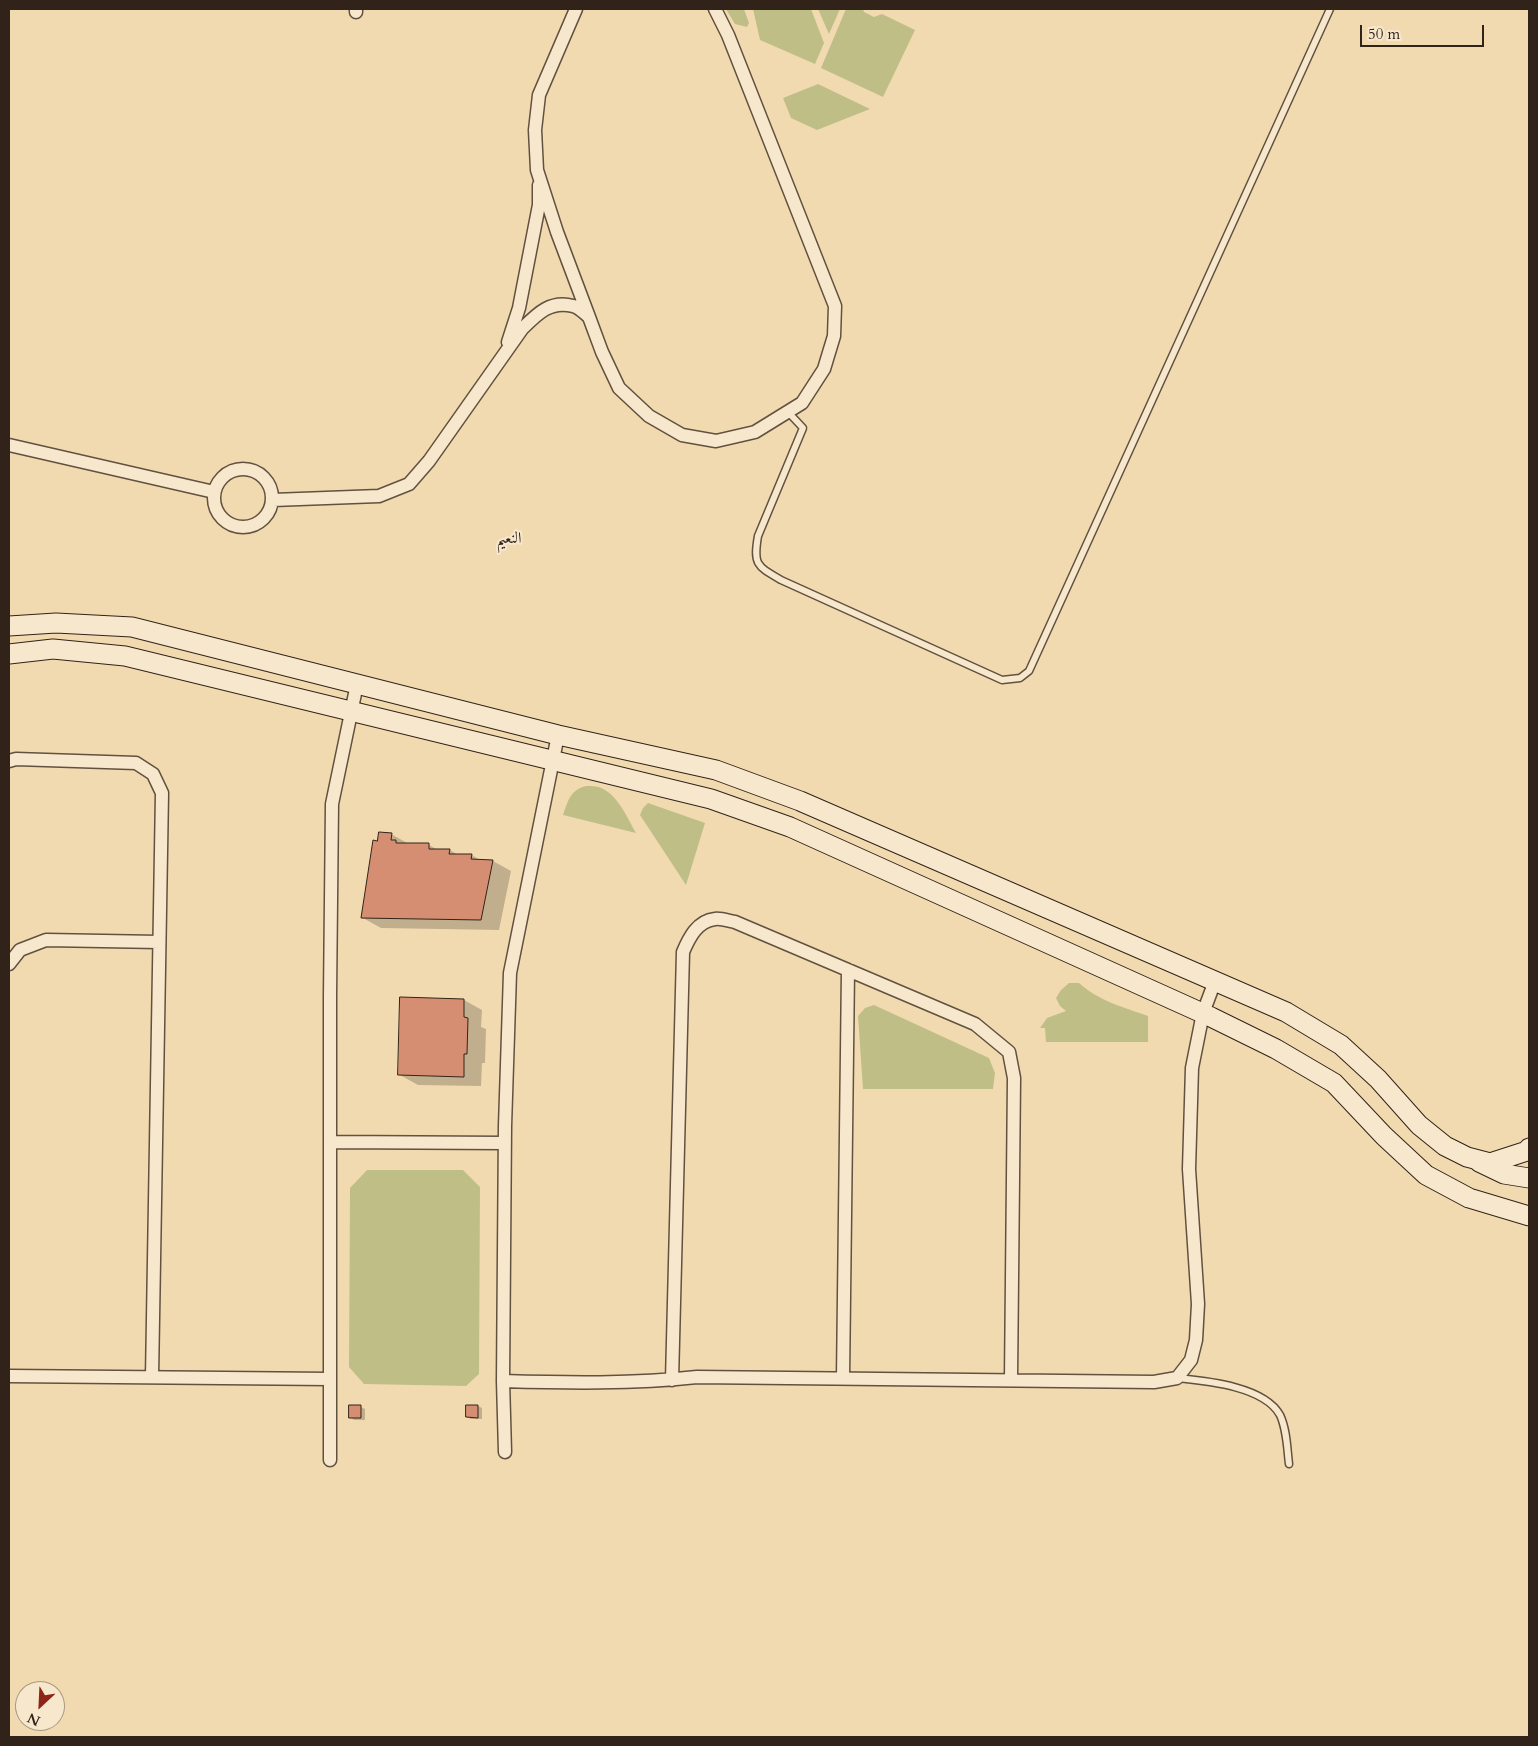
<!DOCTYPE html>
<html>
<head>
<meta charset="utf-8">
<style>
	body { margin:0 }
	#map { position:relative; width:1538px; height:1746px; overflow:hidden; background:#f2dab0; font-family:Cardo,serif }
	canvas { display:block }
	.frame { position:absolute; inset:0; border:10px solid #312319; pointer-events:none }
	.north { position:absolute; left:15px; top:1681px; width:50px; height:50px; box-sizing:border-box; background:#f7e7cc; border:1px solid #a89984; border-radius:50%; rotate:205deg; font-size:14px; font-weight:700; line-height:20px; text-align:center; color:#312319 }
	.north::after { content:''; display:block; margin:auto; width:18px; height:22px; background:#8f2418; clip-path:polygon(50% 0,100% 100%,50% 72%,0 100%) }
	.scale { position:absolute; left:1360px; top:25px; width:124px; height:22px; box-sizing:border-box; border:2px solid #312319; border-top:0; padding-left:6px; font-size:15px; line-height:18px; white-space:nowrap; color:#312319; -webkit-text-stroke:4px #f7e7cc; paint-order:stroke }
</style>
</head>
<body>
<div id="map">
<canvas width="1538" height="1746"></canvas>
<div class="frame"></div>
<div class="north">N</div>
<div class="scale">50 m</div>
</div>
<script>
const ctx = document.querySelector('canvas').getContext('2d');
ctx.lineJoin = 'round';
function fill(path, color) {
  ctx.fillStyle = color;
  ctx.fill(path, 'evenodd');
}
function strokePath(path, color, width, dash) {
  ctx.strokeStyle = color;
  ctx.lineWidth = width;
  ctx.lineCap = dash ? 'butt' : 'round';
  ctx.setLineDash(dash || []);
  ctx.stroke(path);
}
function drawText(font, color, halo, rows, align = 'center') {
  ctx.font = font + ' Cardo,Amiri,serif';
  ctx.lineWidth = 4;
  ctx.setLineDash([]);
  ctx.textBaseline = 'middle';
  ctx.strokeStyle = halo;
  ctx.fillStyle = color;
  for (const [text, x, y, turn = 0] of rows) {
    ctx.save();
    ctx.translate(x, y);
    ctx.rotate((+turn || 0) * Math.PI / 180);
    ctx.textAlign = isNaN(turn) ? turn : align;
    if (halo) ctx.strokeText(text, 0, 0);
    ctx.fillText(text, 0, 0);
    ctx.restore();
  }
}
fill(new Path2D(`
	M 726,9 L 744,9 L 749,23 L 747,27 L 735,24 Z
	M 753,9 L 811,9 L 824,43 L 815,64 L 760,40 Z
	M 818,9 L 840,9 L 829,34 Z
	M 846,9 L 863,9 L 864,12 L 874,17 L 882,14 L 915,30 L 883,97 L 821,68 Z
	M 818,84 L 870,109 L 817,130 L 791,118 L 783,98 Z
	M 586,786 C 592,786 600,786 605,790 C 619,798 628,819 636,833 L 563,815 C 568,801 570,790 586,786 Z
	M 648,803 L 705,823 L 686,885 L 640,815 L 643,808 Z
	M 1069,983 L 1079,983 C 1099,1001 1123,1007 1148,1016 L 1148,1042 L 1046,1042 L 1045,1028 L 1040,1028 L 1047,1018 L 1066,1011 L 1060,1006 L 1056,998 L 1061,990 Z
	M 874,1005 L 989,1058 L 995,1073 L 993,1089 L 863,1089 L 858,1016 L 865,1008 Z
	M 367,1170 L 463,1170 L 480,1187 L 479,1374 L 466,1386 L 364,1384 L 349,1367 L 350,1188 Z`), '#c0be87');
fill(new Path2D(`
	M 391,834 L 409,844 L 429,845 L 438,850 L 450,850 L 458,855 L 472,855 L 481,861 L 493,861 L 511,871 L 499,930 L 381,928 L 363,918 L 378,842 Z
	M 464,1000 L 482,1010 L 481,1027 L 486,1029 L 485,1063 L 482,1063 L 481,1086 L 418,1085 L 400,1075 Z
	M 478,1406 L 482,1408 L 482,1419 L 471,1419 L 467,1417 Z
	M 361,1407 L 365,1409 L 365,1420 L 354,1420 L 350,1417 Z`), '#0003');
const building = new Path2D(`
	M 379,832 L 392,833 L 391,840 L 396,840 L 396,843 L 429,843 L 429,849 L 450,849 L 449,854 L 472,854 L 471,859 L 493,860 L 481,920 L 361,918 L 373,840 L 377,841 Z
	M 400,997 L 464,999 L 464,1017 L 468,1018 L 467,1054 L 464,1054 L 464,1077 L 398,1075 Z
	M 349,1405 L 361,1405 L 361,1418 L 349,1418 Z
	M 466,1405 L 478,1405 L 478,1418 L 466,1417 Z`);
fill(building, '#d68e72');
strokePath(building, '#312319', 1);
const lane = new Path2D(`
	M 788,412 L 803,428 L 758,536 C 753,565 757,566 781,580 L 1002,680 L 1020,678 L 1029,671 L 1330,9
	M 1177,1378 C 1206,1381 1264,1386 1280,1415 C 1287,1430 1287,1448 1289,1464`);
const street = new Path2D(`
	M 576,9 L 539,95 L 535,130 L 537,170 L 557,232 L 589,317 L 602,352 L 619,388 L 649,416 L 682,435 L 716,441 L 755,432 L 802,403 L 824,369 L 834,336 L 835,306 L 728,35 L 715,9
	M 356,12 L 356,9
	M 508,342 L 519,308 L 539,205 L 539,185
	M 9,445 L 214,492
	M214 498a29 29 0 1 1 58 0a29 29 0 1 1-58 0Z
	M 273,500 L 379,496 L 409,484 L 429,461 L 522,329 C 537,314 550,300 573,306 C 579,307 585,314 589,317
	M 558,735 L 510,973 L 505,1126 L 503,1381 C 568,1383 633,1384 697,1377 L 1154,1382 L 1177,1378 L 1191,1360 L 1196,1340 L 1198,1304 L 1189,1169 L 1192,1068 L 1203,1013 L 1215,981
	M 9,761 L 16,759 L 136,763 L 153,774 L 162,793 L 152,1377
	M 9,964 L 20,950 L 46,940 L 159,942
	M 330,1142 L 505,1143
	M 9,1376 L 330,1379
	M 843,1378 L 848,970
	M 672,1380 L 683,952 C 689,938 697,921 715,919 C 721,918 729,921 735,922 L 975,1024 L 1009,1052 L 1014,1078 L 1011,1379
	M 503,1381 L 505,1452
	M 330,1460 L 330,996 L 332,804 L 357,684`);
const secondary = new Path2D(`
	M 9,626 L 56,623 L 132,627 L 558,735 L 716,770 L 800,801 L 1286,1012 L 1341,1045 L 1378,1079 L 1419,1125 L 1445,1146 L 1467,1157 L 1490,1163 L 1527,1151 L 1529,1148
	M 9,654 L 53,649 L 125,656 L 711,799 L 790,827 L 1211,1017 L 1276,1049 L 1334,1083 L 1384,1136 L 1426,1175 L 1469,1198 L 1529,1216
	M 1479,1162 L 1504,1174 L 1529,1178`);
strokePath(lane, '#61513f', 9);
strokePath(street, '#61513f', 15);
strokePath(secondary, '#312319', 21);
strokePath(lane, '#f7e7cc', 6);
strokePath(street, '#f7e7cc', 12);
strokePath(secondary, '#f7e7cc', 19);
drawText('16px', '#312319', '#f7e7cc', [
	["النعيم",509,539]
]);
</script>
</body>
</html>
